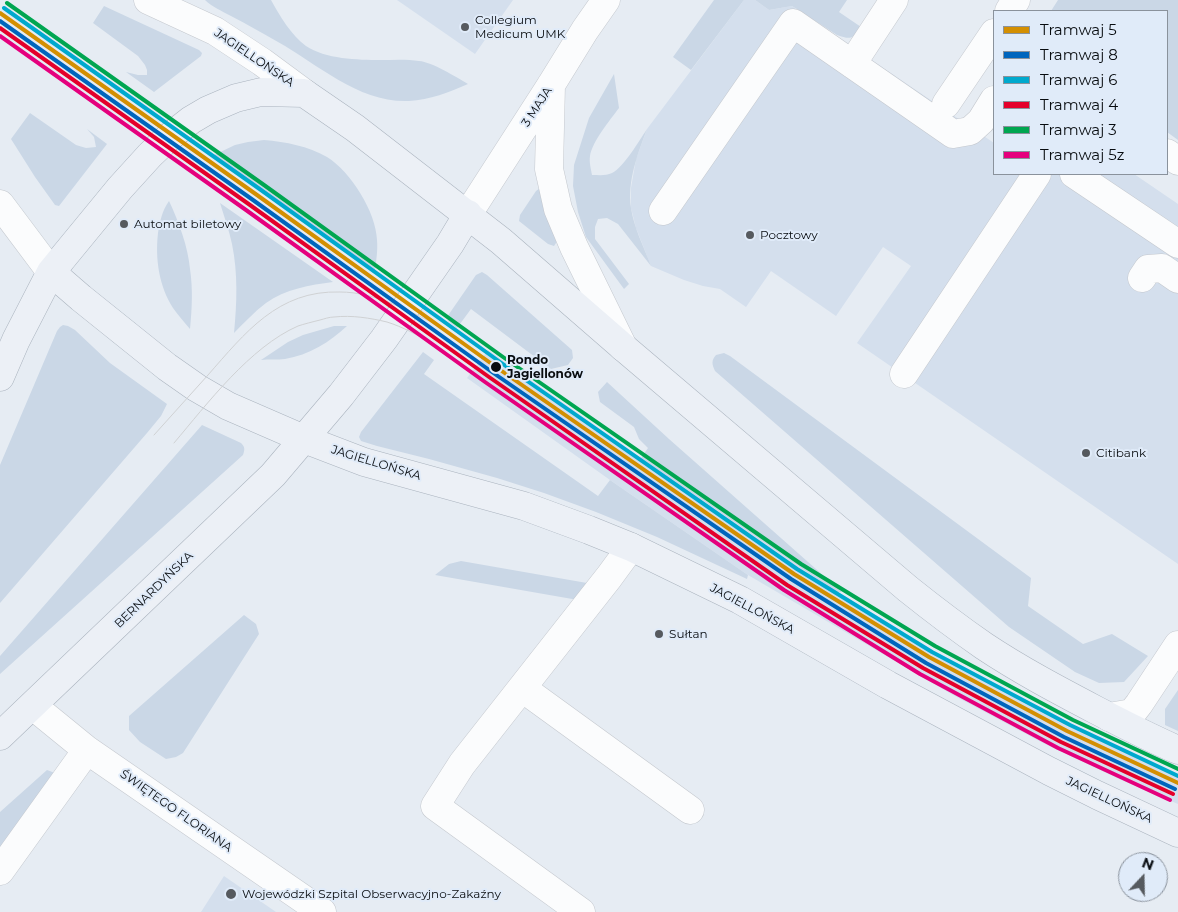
<!DOCTYPE html>
<html>
<head>
<meta charset="utf-8">
<style>
	body { margin:0 }
	#map { position:relative; width:1178px; height:912px; overflow:hidden; background:#e6ecf3; font-family:Montserrat,sans-serif }
	canvas { display:block }
	.legend { position:absolute; left:993px; top:10px; width:175px; height:165px; box-sizing:border-box; background:#e0ebf9; border:1px solid #8a929c; margin:0; padding:6px 9px; list-style:none; font-size:15px; color:#080c10 }
	.legend li { display:flex; align-items:center; gap:10px; height:25px }
	.legend b { width:25px; border:1px solid #8a929c }
	.north { position:absolute; left:1118px; top:852px; width:50px; height:50px; box-sizing:border-box; background:#e0ebf9; border:1px solid #8a929c; border-radius:50%; rotate:21deg; font-size:14px; font-weight:700; line-height:20px; text-align:center; color:#080c10 }
	.north::after { content:''; display:block; margin:auto; width:18px; height:22px; background:#565a5f; clip-path:polygon(50% 0,100% 100%,50% 72%,0 100%) }
</style>
</head>
<body>
<div id="map">
<canvas width="1178" height="912"></canvas>
<ul class="legend">
<li><b style="height:6px;background:#d38f02"></b>Tramwaj 5</li>
<li><b style="height:6px;background:#0065bd"></b>Tramwaj 8</li>
<li><b style="height:6px;background:#00a9ce"></b>Tramwaj 6</li>
<li><b style="height:6px;background:#e4002b"></b>Tramwaj 4</li>
<li><b style="height:6px;background:#00a651"></b>Tramwaj 3</li>
<li><b style="height:6px;background:#e5007d"></b>Tramwaj 5z</li>
</ul>
<div class="north">N</div>
</div>
<script>
const ctx = document.querySelector('canvas').getContext('2d');
ctx.lineJoin = 'round';
function fill(path, color) {
  ctx.fillStyle = color;
  ctx.fill(path, 'evenodd');
}
function strokePath(path, color, width, dash) {
  ctx.strokeStyle = color;
  ctx.lineWidth = width;
  ctx.lineCap = dash ? 'butt' : 'round';
  ctx.setLineDash(dash || []);
  ctx.stroke(path);
}
function drawText(font, color, halo, rows, align = 'center') {
  ctx.font = font + ' Montserrat,sans-serif';
  ctx.lineWidth = 4;
  ctx.setLineDash([]);
  ctx.textBaseline = 'middle';
  ctx.strokeStyle = halo;
  ctx.fillStyle = color;
  for (const [text, x, y, turn = 0] of rows) {
    ctx.save();
    ctx.translate(x, y);
    ctx.rotate((+turn || 0) * Math.PI / 180);
    ctx.textAlign = isNaN(turn) ? turn : align;
    if (halo) ctx.strokeText(text, 0, 0);
    ctx.fillText(text, 0, 0);
    ctx.restore();
  }
}
fill(new Path2D(`
	M 397,0 L 513,0 L 475,54 Z
	M 744,0 L 755,0 L 769,10 L 792,6 L 994,143 L 994,174 L 1134,174 L 1178,204 L 1178,564 L 857,343 L 911,266 L 883,247 L 836,316 L 771,271 L 746,307 L 720,289 L 703,286 L 684,280 L 651,266 L 636,228 L 631,208 L 631,188 L 636,159 L 647,129 Z
	M 488,350 L 641,458 L 836,592 L 877,618 L 965,670 L 1055,717 L 1178,775 L 1178,804 L 1119,779 L 1043,743 L 953,695 L 748,575 L 610,480 L 467,378 Z
	M 224,876 L 276,912 L 201,912 Z`), '#d4dfed');
fill(new Path2D(`
	M 205,0 L 271,0 C 279,15 292,36 306,46 C 325,59 358,60 380,60 C 393,60 407,59 419,61 C 432,62 456,77 468,84 C 449,92 430,100 409,101 C 359,103 319,65 278,42 C 262,33 247,24 231,16 C 222,11 212,7 205,0 Z
	M 714,0 L 744,0 L 691,70 L 673,57 Z
	M 755,0 L 847,0 L 839,12 L 861,27 C 853,39 851,40 837,35 L 792,6 L 769,10 Z
	M 1058,0 L 1178,0 L 1178,140 L 1167,132 L 1167,11 L 1051,11 Z
	M 104,6 L 199,50 L 202,53 L 201,56 L 154,92 L 126,72 L 138,75 L 147,75 L 147,70 L 145,65 L 138,56 L 93,23 Z
	M 614,74 L 619,108 C 610,120 592,142 590,156 C 589,162 591,169 592,175 C 599,175 606,176 612,173 C 624,167 639,141 647,129 C 638,153 627,181 631,208 C 634,228 644,247 651,266 L 618,224 L 607,218 L 598,219 L 595,227 L 595,239 L 629,284 L 624,289 L 586,237 L 578,212 L 573,186 L 574,165 L 589,118 Z
	M 30,113 L 76,145 L 86,148 L 96,147 L 94,137 L 87,129 L 107,144 L 59,206 L 55,205 L 35,177 L 11,139 Z
	M 264,140 C 286,142 308,146 327,157 C 351,172 376,212 377,240 C 378,251 376,261 375,271 L 214,155 L 235,145 L 248,142 Z
	M 540,188 L 556,240 L 556,243 L 554,246 L 548,244 L 519,221 L 520,215 L 536,191 Z
	M 169,201 C 179,222 188,247 190,269 C 193,289 192,309 190,329 C 184,322 178,315 173,308 C 159,286 155,259 158,233 C 160,221 162,211 169,201 Z
	M 220,203 L 333,282 C 310,285 285,289 266,303 C 254,312 244,323 234,333 C 237,303 238,273 232,244 C 229,230 224,216 220,203 Z
	M 482,272 L 487,275 L 572,350 L 573,358 L 568,365 L 551,369 L 471,309 L 457,328 L 448,321 L 447,317 L 476,275 Z
	M 63,325 L 68,326 L 75,330 L 110,363 L 167,404 L 161,416 L 147,433 L 0,603 L 0,465 L 57,331 L 60,327 Z
	M 334,326 L 347,326 C 330,342 309,355 285,359 C 277,360 269,359 261,360 L 288,342 L 303,335 Z
	M 423,352 L 434,360 L 424,374 L 598,496 L 610,480 L 748,575 L 747,579 L 657,537 L 596,512 L 544,493 L 497,478 L 429,459 L 377,446 L 361,441 L 359,437 L 361,432 Z
	M 724,353 L 730,356 L 1031,578 L 1028,606 L 1083,644 L 1112,634 L 1148,656 L 1124,682 L 1099,683 L 1075,672 L 1009,627 L 715,371 C 712,364 711,361 716,355 Z
	M 607,382 L 669,439 L 842,592 L 836,592 L 641,458 L 648,448 L 639,439 L 634,427 L 600,402 L 598,392 Z
	M 202,425 L 241,443 C 245,447 245,449 243,455 L 0,674 L 0,656 Z
	M 461,561 L 587,583 L 578,600 L 435,575 L 449,564 Z
	M 244,615 L 256,624 L 259,634 L 183,753 L 176,757 L 166,759 L 140,742 L 129,730 L 129,716 Z
	M 1178,690 L 1178,731 L 1165,725 L 1165,709 Z
	M 47,770 L 55,773 L 0,856 L 0,812 Z`), '#cad7e6');
const minor = new Path2D(`
	M 148,0 L 215,31 L 262,62 L 304,93
	M 1009,11 L 1016,0
	M 852,64 L 894,0
	M 551,85 L 549,169 L 558,209 L 574,247 L 623,347
	M 946,104 L 994,33
	M 1167,153 L 1178,161
	M 1074,174 L 1178,244
	M 0,204 L 51,272
	M 663,211 L 793,23 L 953,134 L 970,131 L 981,121 L 994,100
	M 468,214 L 551,85 L 585,30 L 606,0
	M 1142,278 L 1148,269 L 1162,268 L 1178,279
	M 904,374 L 1037,174
	M 522,688 L 690,810
	M 33,706 L 87,750 L 322,912
	M 1109,717 L 1132,713 L 1139,704 L 1178,645
	M 0,871 L 87,750
	M 581,912 L 435,806 L 462,764 L 609,577 L 631,547`);
const major = new Path2D(`
	M 51,272 L 81,298 L 167,367 L 197,388 L 228,406 L 304,439 L 364,462 L 524,506 L 589,530 L 631,547 L 740,600 L 888,685 L 1049,771 L 1097,795 L 1178,833
	M 0,377 L 16,340 L 51,272 L 120,188 L 150,155 L 168,138 L 191,120 L 208,110 L 236,98 L 261,92 L 304,93 L 355,128 L 501,241 L 623,347 L 908,589 C 933,609 958,628 984,646 C 1020,670 1058,690 1096,710 C 1123,724 1150,738 1178,750
	M 0,736 L 273,475 L 341,395 L 384,339 L 450,244 L 468,214`);
strokePath(minor, '#c4c8ce', 29);
strokePath(major, '#aab3be', 29);
strokePath(minor, '#fbfcfd', 28);
strokePath(major, '#ecf0f6', 28);
strokePath(new Path2D(`
	M 154,435 C 172,415 190,395 208,375 C 245,333 278,290 340,292 C 375,292 409,311 439,326
	M 174,443 C 207,404 250,347 298,326 C 304,324 312,322 320,320 C 324,319 329,317 334,317 C 352,315 370,318 387,322 C 403,327 417,335 432,343`), '#cfd1d3', 1);
strokePath(new Path2D(`
	M 0,13 L 257,195 L 496,367 L 794,574 L 929,657 L 1067,731 L 1178,783`), '#d38f02', 4);
strokePath(new Path2D(`
	M 0,21 L 253,200 L 492,372 L 791,579 L 926,663 L 1064,737 L 1175,789`), '#0065bd', 4);
strokePath(new Path2D(`
	M 4,8 L 261,190 L 500,362 L 797,569 L 932,652 L 1070,725 L 1178,776`), '#00a9ce', 4);
strokePath(new Path2D(`
	M 0,28 L 250,205 L 489,377 L 787,585 L 923,668 L 1061,742 L 1173,794`), '#e4002b', 4);
strokePath(new Path2D(`
	M 7,3 L 264,185 L 503,357 L 801,564 L 935,646 L 1073,720 L 1178,769`), '#00a651', 4);
strokePath(new Path2D(`
	M 0,36 L 246,210 L 485,382 L 784,590 L 920,674 L 1058,748 L 1170,800`), '#e5007d', 4);
for (const [x, y, r, color] of [
	[465,27,5,"#565a5f"],
	[124,224,5,"#565a5f"],
	[750,235,5,"#565a5f"],
	[496,367,6,"#080c10"],
	[1086,453,5,"#565a5f"],
	[659,634,5,"#565a5f"],
	[231,894,6,"#565a5f"]
]) {
  const dot = new Path2D();
  dot.arc(x, y, r, 0, 2 * Math.PI);
  ctx.fillStyle = color;
  ctx.fill(dot);
  strokePath(dot, '#e0ebf9', 2);
}
drawText('12px', '#080c10', '#e0ebf9', [
	["Collegium",475,20],
	["Medicum UMK",475,34],
	["Automat biletowy",134,224],
	["Pocztowy",760,235],
	["Citibank",1096,453],
	["Sułtan",669,634],
	["Wojewódzki Szpital Obserwacyjno-Zakaźny",242,894]
], 'left');
drawText('12px', '#080c10', '#e0ebf9', [
	["JAGIELLOŃSKA",254,58,34],
	["3 MAJA",537,107,-57],
	["JAGIELLOŃSKA",376,463,17],
	["BERNARDYŃSKA",154,590,-44],
	["JAGIELLOŃSKA",752,609,28],
	["JAGIELLOŃSKA",1109,800,25],
	["ŚWIĘTEGO FLORIANA",176,811,35]
]);
drawText('bold 12px', '#080c10', '#e0ebf9', [
	["Rondo",507,360],
	["Jagiellonów",507,374]
], 'left');
</script>
</body>
</html>
